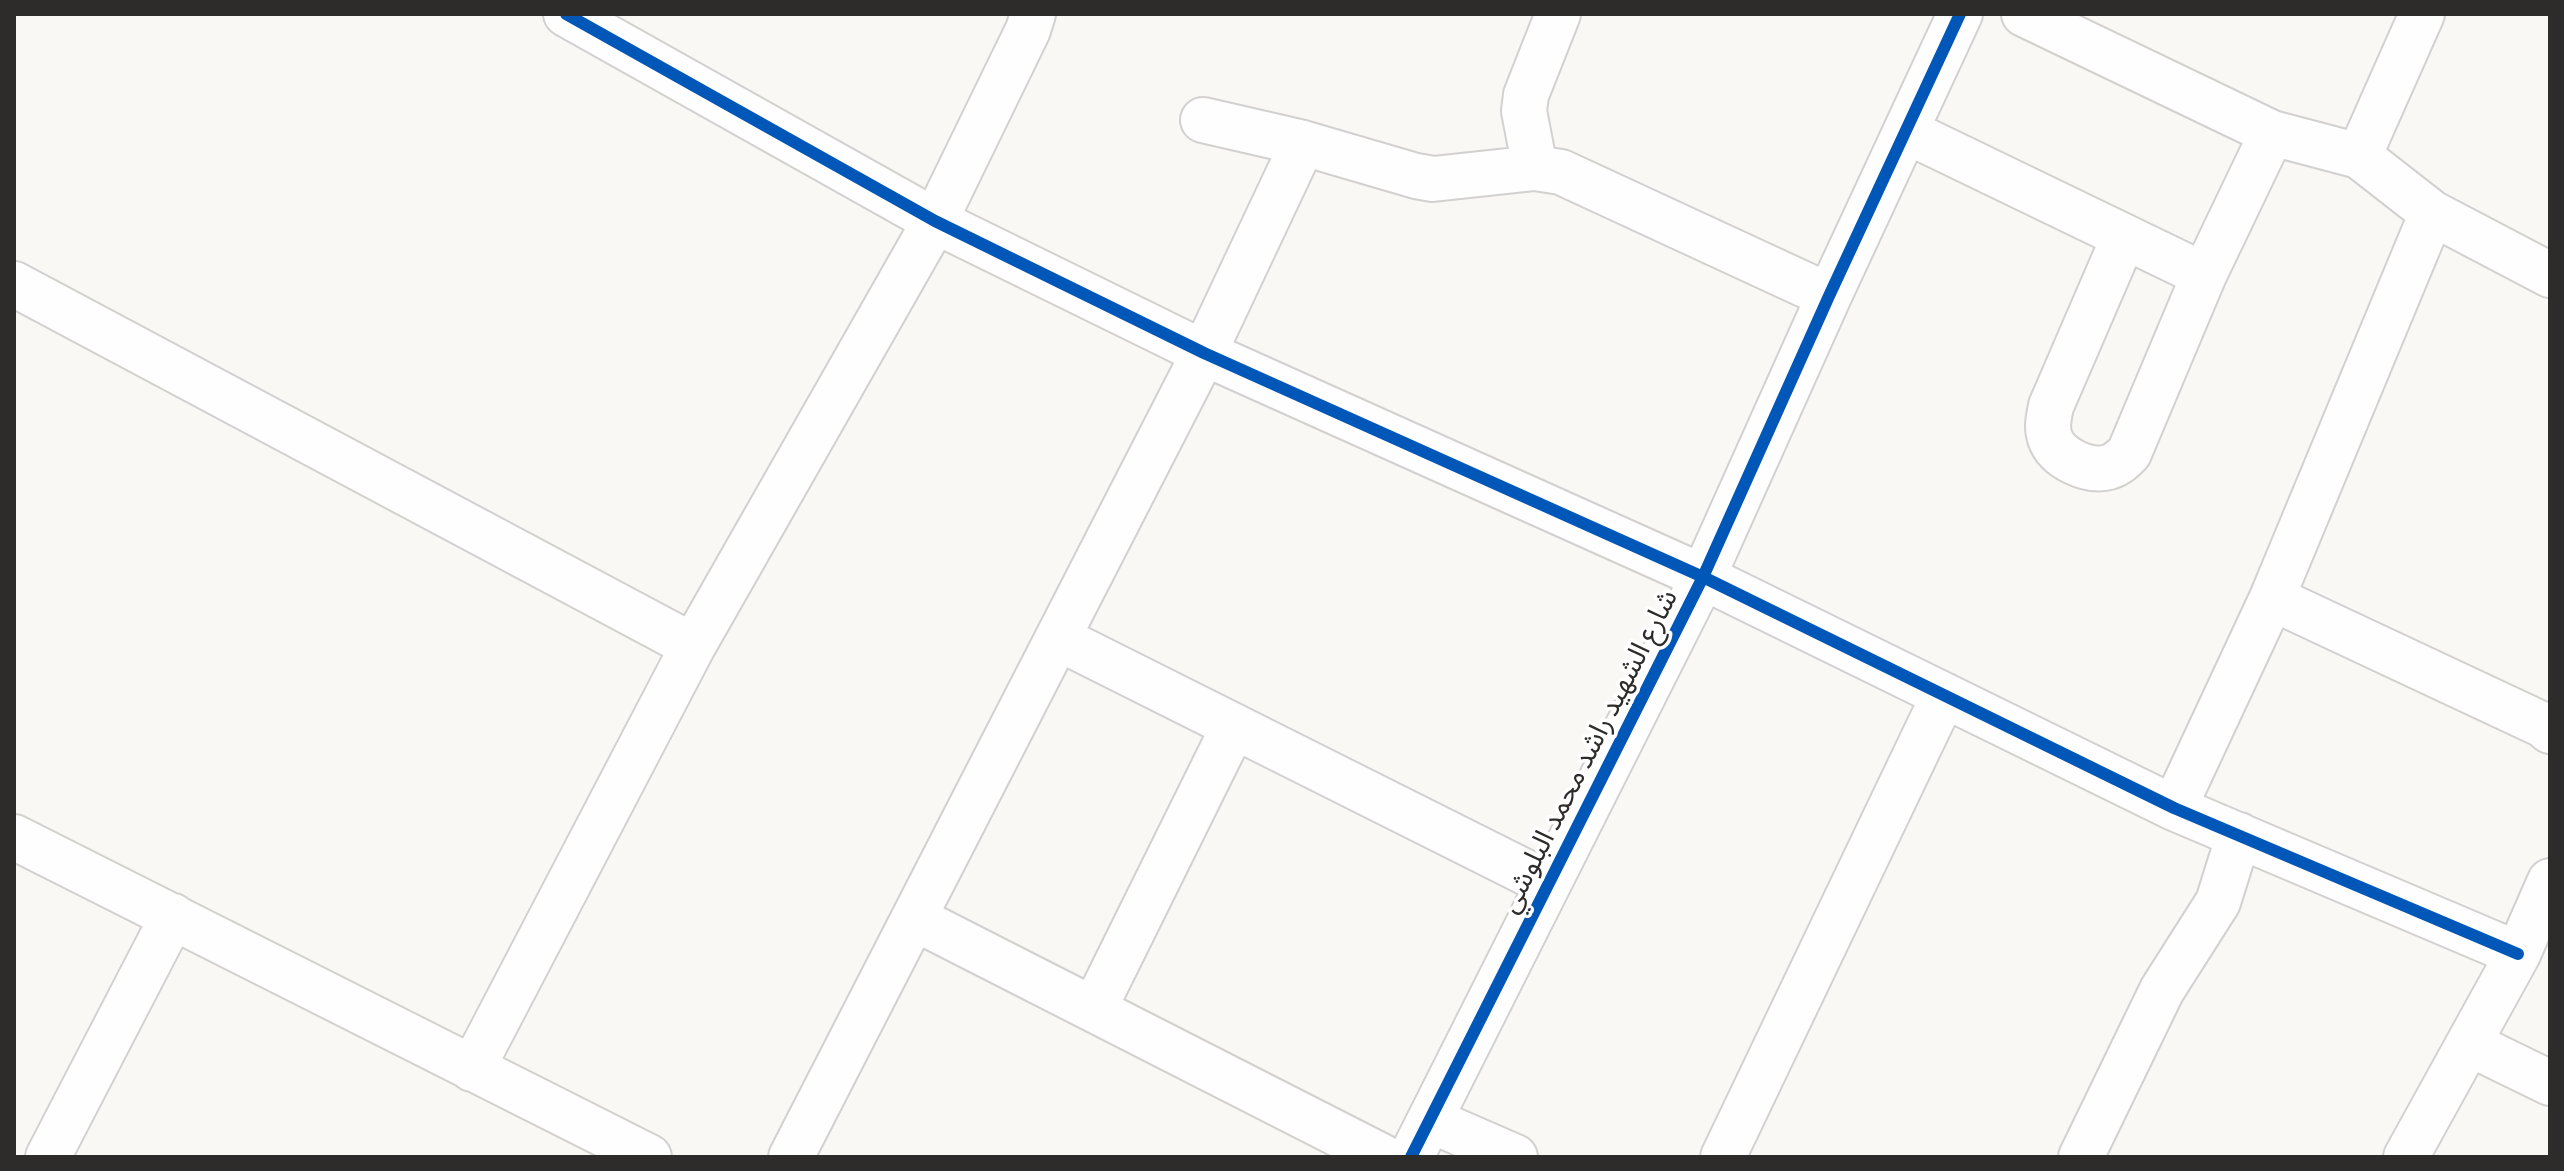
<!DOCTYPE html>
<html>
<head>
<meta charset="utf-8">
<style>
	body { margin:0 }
	#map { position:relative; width:2564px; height:1171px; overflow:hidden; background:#faf8f5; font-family:Barlow,sans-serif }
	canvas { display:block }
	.frame { position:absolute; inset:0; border:16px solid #2d2c2b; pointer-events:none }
</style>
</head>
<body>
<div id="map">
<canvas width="2564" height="1171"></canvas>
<div class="frame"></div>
</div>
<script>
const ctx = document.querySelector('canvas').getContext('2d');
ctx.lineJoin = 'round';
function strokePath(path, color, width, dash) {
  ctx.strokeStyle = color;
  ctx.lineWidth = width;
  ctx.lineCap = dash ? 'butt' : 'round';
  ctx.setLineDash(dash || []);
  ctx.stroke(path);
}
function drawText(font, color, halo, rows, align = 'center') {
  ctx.font = font + ' Barlow,"Noto Sans Arabic",sans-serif';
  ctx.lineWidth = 7;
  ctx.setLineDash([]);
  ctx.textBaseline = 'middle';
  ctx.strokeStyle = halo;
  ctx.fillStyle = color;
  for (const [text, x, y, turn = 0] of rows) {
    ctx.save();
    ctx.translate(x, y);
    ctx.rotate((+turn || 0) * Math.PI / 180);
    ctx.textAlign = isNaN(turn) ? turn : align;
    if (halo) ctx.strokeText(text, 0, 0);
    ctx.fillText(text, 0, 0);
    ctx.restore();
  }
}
const minor = new Path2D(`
	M 566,14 L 935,221 L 1204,353 L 1703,577 L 2174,808 L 2518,954
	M 2024,14 L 2272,133 L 2359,156 L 2432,213 L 2550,275
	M 1203,120 L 1303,143 L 1416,176 L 1433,179 L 1535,168 L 1561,172 L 1829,296
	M 1906,131 L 2204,275
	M 2359,156 L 2422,14
	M 1535,168 L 1524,111 L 1526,95 L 1558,14
	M 2124,237 L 2051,406 C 2049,417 2046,427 2050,438 C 2057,458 2088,473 2109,467 C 2118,464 2123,459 2129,453 L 2204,275 L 2272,133
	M 14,284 L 693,646
	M 2272,598 L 2543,725 L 2550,731
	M 1058,638 L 1547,883
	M 2174,808 L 2272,598 L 2432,213
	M 14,837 L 649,1157
	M 914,918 L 1383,1157
	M 1094,1009 L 1234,726
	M 2470,1044 L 2550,1083
	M 472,1069 L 693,646 L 935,221 L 1028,30 L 1033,14
	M 1430,1120 L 1515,1157
	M 48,1157 L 173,916
	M 791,1157 L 1204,353 L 1303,143
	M 1411,1157 L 1703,577 L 1829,296 L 1960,14
	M 1723,1157 L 1944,695
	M 2081,1157 L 2162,990 L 2218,902 L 2239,835
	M 2406,1157 L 2518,954 L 2550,881`);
strokePath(minor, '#d2d1cf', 48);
strokePath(minor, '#fefefe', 44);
strokePath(new Path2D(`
	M 566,14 L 935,221 L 1204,353 L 1703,577 L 2174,808 L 2518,954
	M 1411,1157 L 1703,577 L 1829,296 L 1960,14`), '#0057b8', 12);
drawText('28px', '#2d2c2b', '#fff', [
	["شارع الشهيد راشد محمد البلوشي",1588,751,-63]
]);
</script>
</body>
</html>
